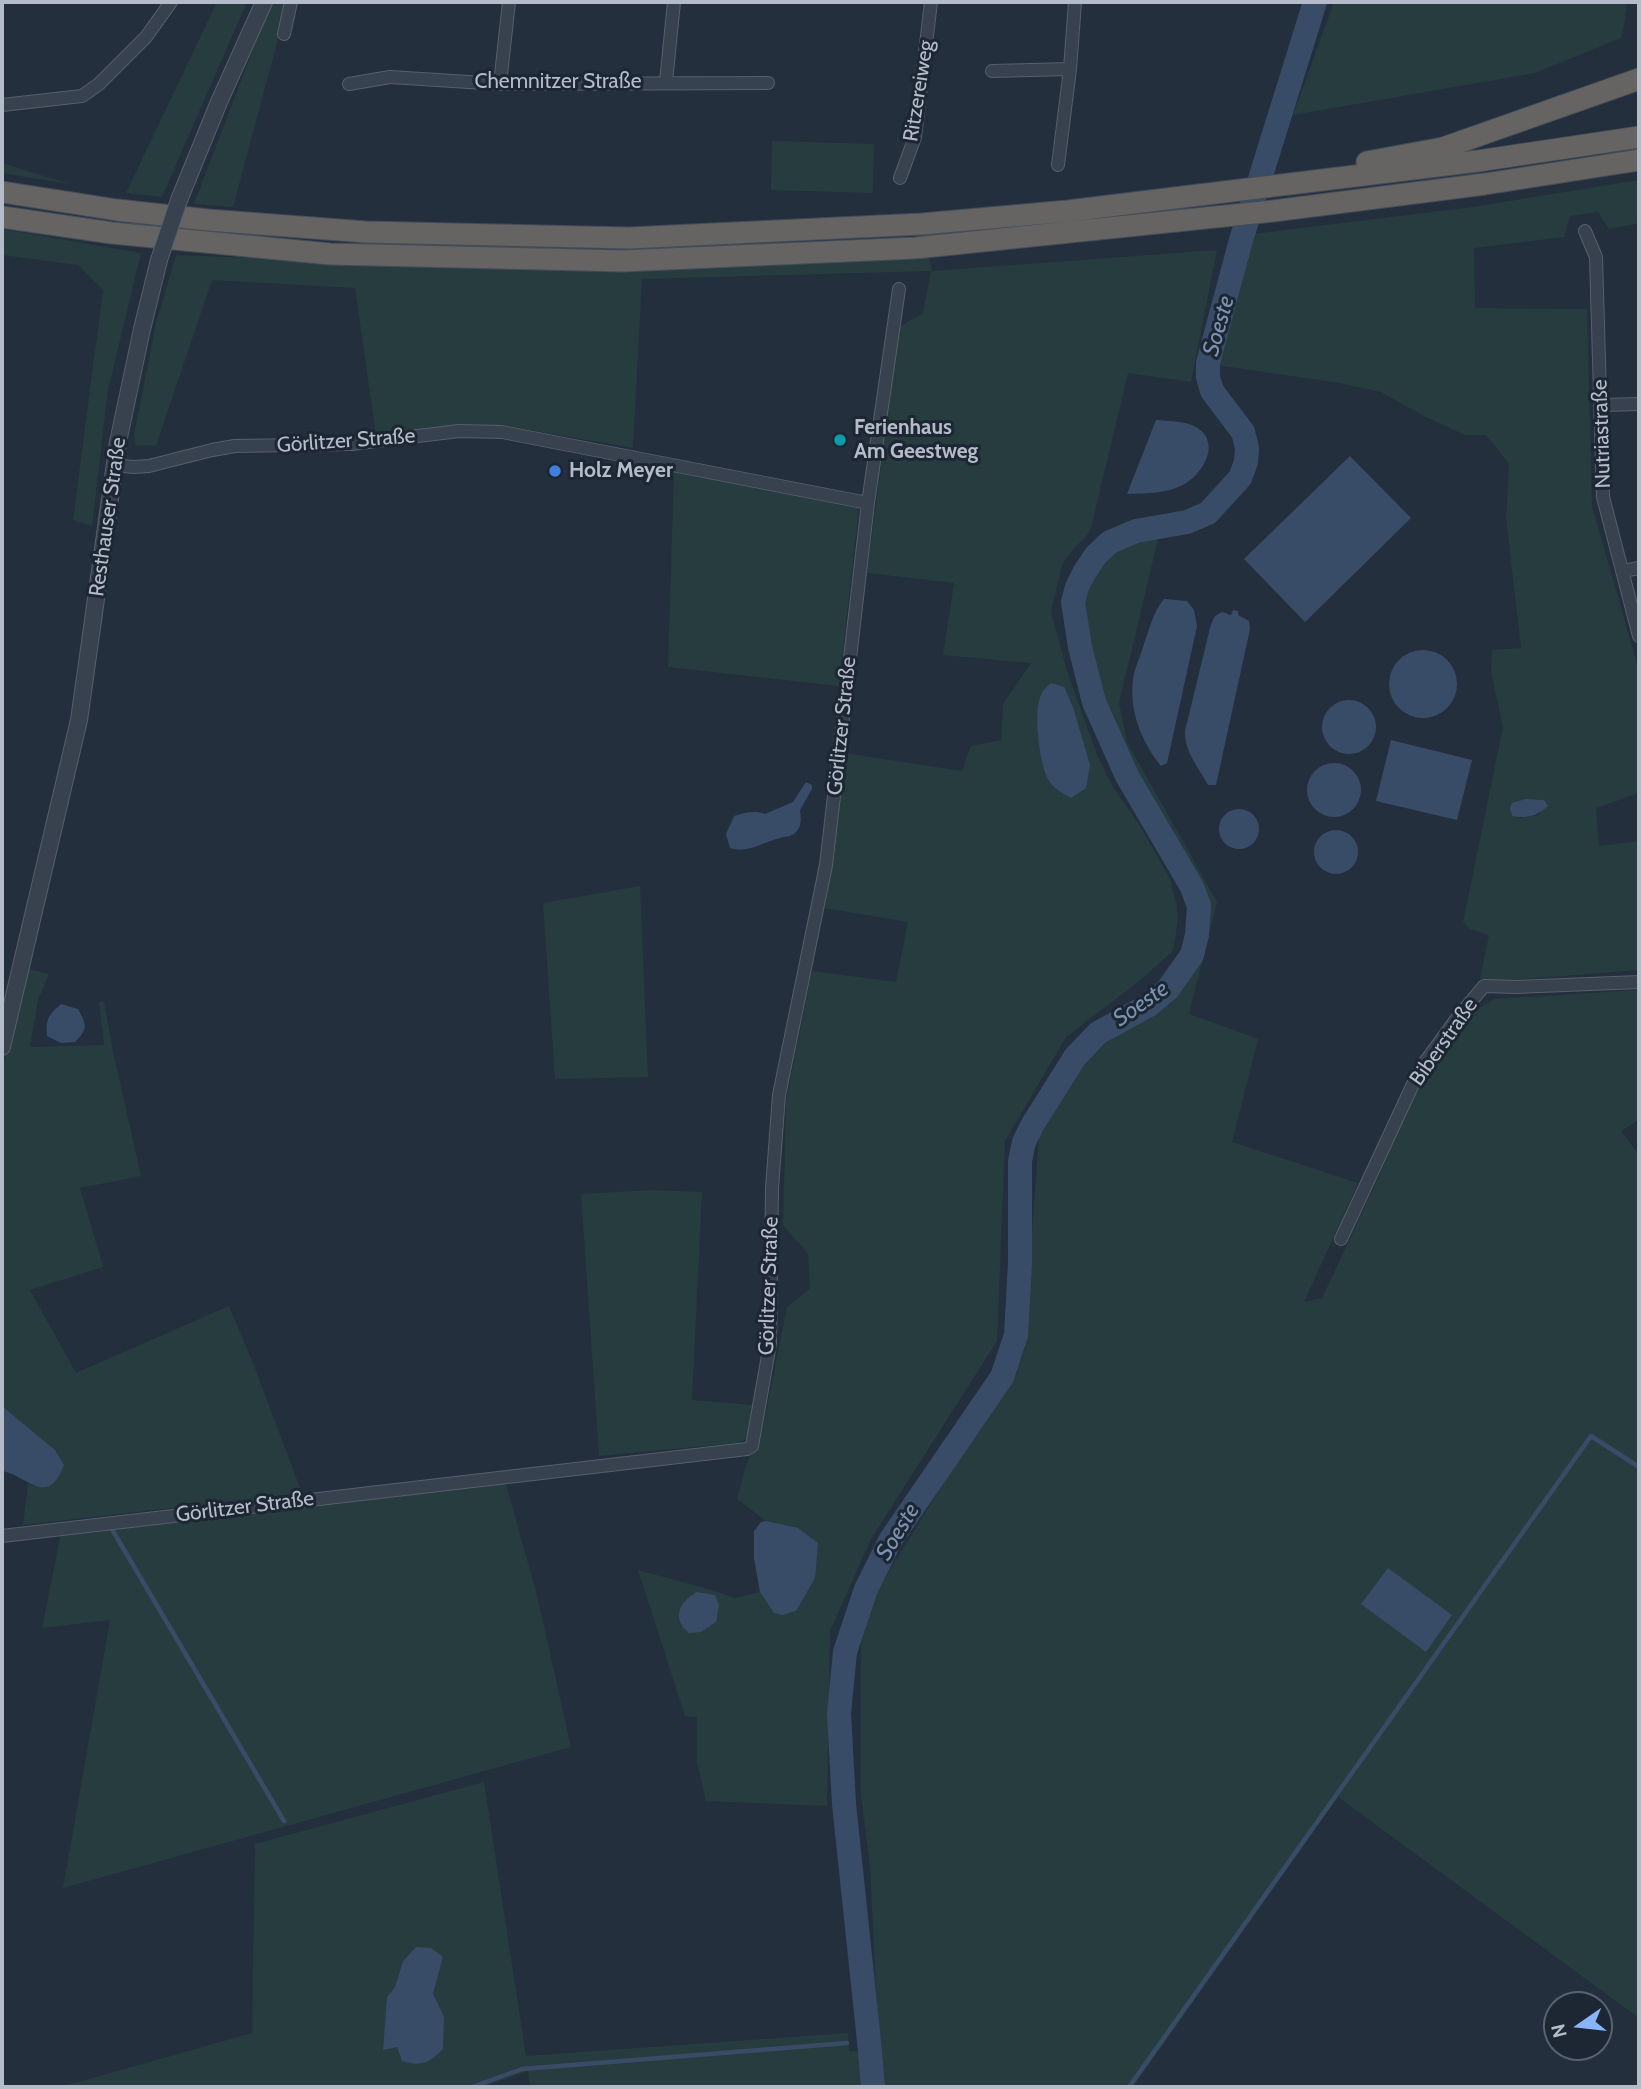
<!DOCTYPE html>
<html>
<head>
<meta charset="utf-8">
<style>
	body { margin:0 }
	#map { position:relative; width:1641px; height:2089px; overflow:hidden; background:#242f3e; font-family:Cabin,sans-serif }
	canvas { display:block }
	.frame { position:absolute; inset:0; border:4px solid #b4bcc9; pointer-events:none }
	.north { position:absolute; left:1543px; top:1991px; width:70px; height:70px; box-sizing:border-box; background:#1d2633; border:2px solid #59626f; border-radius:50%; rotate:256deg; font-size:19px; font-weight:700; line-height:28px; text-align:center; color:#b4bcc9 }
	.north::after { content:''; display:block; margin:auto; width:24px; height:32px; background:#8ab4f8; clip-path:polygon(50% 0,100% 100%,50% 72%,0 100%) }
</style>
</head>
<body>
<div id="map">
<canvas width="1641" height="2089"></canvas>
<div class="frame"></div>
<div class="north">N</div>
</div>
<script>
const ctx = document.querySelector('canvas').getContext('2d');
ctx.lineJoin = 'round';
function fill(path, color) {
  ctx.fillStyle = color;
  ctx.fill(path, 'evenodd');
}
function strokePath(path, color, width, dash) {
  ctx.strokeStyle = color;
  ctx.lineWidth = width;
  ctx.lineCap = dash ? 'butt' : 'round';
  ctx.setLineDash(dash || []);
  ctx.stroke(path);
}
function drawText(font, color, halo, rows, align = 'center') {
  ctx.font = font + ' Cabin,sans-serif';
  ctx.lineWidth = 6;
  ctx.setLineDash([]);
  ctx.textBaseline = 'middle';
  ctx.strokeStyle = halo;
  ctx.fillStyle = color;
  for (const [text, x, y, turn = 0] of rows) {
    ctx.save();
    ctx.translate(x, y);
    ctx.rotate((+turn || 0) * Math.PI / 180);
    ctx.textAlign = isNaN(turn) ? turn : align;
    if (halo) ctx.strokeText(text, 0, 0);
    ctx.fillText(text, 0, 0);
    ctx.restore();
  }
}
fill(new Path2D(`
	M 217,2 L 247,2 L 162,197 L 126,193 Z
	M 271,2 L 288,2 L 233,207 L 194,204 Z
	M 1334,2 L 1627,2 L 1625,21 L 1621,38 L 1535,73 L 1293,115 Z
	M 772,141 L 874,144 L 873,193 L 771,190 Z
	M 2,163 L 70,184 L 2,173 Z
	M 1639,180 L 1639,223 L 1609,229 L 1598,212 L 1570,216 L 1564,237 L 1474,248 L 1475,308 L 1587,309 L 1592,506 L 1639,671 L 1639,793 L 1596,808 L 1599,846 L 1639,841 L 1639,970 L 1487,982 L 1480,979 L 1489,935 L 1470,929 L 1463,922 L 1503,727 L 1491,672 L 1492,650 L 1521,648 L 1506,517 L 1509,464 L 1486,435 L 1465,435 L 1426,417 L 1381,392 L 1339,383 L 1217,365 L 1238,298 L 1253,234 L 1473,207 ZM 1525,799 L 1544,800 L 1539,815 L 1521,818 L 1512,816 L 1512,803 Z
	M 2,229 L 141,253 L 108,390 L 92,526 L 73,520 L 103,290 L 78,265 L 2,255 Z
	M 1217,250 L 1191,382 L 1128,373 L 1091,528 L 1086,537 L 1075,547 L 1063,562 L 1051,611 L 1067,671 L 1098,757 L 1111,784 L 1140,826 L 1170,879 L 1177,905 L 1178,920 L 1173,951 L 1138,982 L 1066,1037 L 1005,1141 L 997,1341 L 871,1539 L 830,1631 L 827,1806 L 706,1801 L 697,1763 L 697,1717 L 685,1716 L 638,1570 L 708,1589 L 735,1598 L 760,1592 L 774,1613 L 781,1525 L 766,1521 L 737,1499 L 746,1465 L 762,1431 L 787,1307 L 810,1289 L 808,1254 L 783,1225 L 786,1101 L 812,971 L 896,982 L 908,922 L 825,908 L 832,865 L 844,753 L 962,771 L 971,746 L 1001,740 L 1003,704 L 1031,663 L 943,655 L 954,583 L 867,573 L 899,327 L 923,313 L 931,271 L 642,279 L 633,448 L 501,425 L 460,425 L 376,436 L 355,288 L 212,280 L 156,446 L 136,445 L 134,435 L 156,323 L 176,255 L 329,261 L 929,257 L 932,271 Z
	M 674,469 L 859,508 L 839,686 L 668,667 Z
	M 1159,535 L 1119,703 L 1127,742 L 1217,902 L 1189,1014 L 1258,1039 L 1232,1142 L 1358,1183 L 1304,1302 L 1322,1298 C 1341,1258 1360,1217 1379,1176 C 1403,1122 1439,1023 1495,999 L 1639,990 L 1639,1120 L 1621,1131 L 1639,1155 L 1639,2018 L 1338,1797 L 1133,2087 L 530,2087 L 528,2071 L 483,2087 L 61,2087 L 252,2033 L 255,1844 L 484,1782 L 526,2056 L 848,2033 L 849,2051 L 879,2053 L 870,1865 L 861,1795 L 861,1643 L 875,1594 L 1023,1355 L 1039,1138 L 1085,1059 L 1173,992 L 1200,956 L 1202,899 L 1117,743 L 1096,690 L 1080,609 L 1092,577 L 1119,547 ZM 416,1947 L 443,1957 L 433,1994 L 444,2016 L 402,2061 L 397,2047 L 387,1997 L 395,1987 L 403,1960 Z
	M 640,886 L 648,1077 L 555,1079 L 543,903 Z
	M 28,969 L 49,974 L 38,1000 L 30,1047 L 104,1045 L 99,1002 L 104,1001 L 113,1051 L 141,1176 L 80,1188 L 103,1267 L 30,1290 L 76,1373 L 229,1306 L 251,1358 L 302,1493 L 23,1525 L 28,1484 L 39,1487 L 55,1450 L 2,1406 L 2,1070 Z
	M 651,1190 L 702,1192 L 692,1400 L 754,1405 L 749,1438 L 737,1443 L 599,1456 L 581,1194 Z
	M 505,1481 L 537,1595 L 571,1747 L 63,1888 L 110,1620 L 42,1628 L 61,1533 Z`), '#263c3f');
fill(new Path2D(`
	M 1156,420 C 1168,421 1183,421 1194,426 C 1221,439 1206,471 1186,483 C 1169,494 1146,493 1127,494 Z
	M 1350,456 L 1411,518 L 1305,622 L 1244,559 Z
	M 1164,599 L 1187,601 L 1194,610 L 1197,626 L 1167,763 L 1161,766 C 1142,742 1129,712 1133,680 C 1134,668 1141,656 1144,644 C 1150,628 1153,612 1164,599 Z
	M 1233,610 L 1238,611 L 1238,615 L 1249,621 L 1250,629 L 1216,785 L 1208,785 C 1199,768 1184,751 1185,731 L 1211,624 L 1215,616 L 1222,612 L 1231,615 Z
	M1389 684a34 34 0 1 1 68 0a34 34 0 1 1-68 0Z
	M 1051,683 L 1064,687 L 1073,707 L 1090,765 L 1086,788 L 1071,798 C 1062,793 1051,787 1047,777 C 1039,760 1032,706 1043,691 C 1045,688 1048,686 1051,683 Z
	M1322 727a27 27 0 1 1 54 0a27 27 0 1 1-54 0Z
	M 1391,740 L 1472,760 L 1457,820 L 1376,801 Z
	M1307 790a27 27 0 1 1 54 0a27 27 0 1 1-54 0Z
	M 806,782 L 812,785 L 812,789 L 800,810 C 801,818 802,826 796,832 C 792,837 786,836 780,838 C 763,842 748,854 730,848 L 726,834 L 734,816 C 745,813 754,810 765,814 L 793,802 Z
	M 1525,799 L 1544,800 L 1548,806 C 1537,816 1526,819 1512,816 L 1510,808 L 1512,803 Z
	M1219 829a20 20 0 1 1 40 0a20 20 0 1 1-40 0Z
	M1314 852a22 22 0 1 1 44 0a22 22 0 1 1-44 0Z
	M 61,1004 L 78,1009 C 87,1025 88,1029 75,1042 L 61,1043 L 47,1036 C 46,1018 48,1016 61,1004 Z
	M 2,1406 L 55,1450 L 64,1465 C 47,1509 27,1475 2,1471 Z
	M 766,1521 L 798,1528 L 818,1543 L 815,1578 L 796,1611 L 782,1615 L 774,1613 L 760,1592 L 754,1558 L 754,1531 L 761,1522 Z
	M 1388,1568 L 1452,1615 L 1426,1652 L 1361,1604 Z
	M 697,1592 L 715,1595 L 719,1605 L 716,1622 L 701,1632 L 689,1633 C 671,1619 679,1602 697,1592 Z
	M 416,1947 L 431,1948 L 443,1957 L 433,1994 L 444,2016 L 443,2049 C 429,2063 421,2067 402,2061 L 397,2047 L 383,2050 L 387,1997 L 395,1987 L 403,1961 Z`), '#394c67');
strokePath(new Path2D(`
	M 113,1531 L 284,1821
	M 472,2087 L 522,2069 L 847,2043
	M 1129,2087 L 1591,1436 L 1639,1467`), '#394c67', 4.5);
strokePath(new Path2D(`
	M 873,2087 L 869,2041 L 844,1804 L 839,1713 L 845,1652 L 866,1589 L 891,1539 L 1002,1377 L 1016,1335 L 1020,1263 L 1020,1161 L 1024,1142 L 1033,1124 L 1075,1057 L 1098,1033 L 1149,1005 L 1168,989 L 1192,955 L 1197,935 L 1199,906 L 1192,887 L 1127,776 L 1094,702 L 1080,647 L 1073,602 L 1077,587 L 1084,573 L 1096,555 L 1110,542 L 1136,531 L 1187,522 L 1208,513 L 1240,478 L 1246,462 L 1247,448 L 1243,432 L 1212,391 L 1208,377 L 1208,363 L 1241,240 L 1315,2`), '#394c67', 24);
const minor = new Path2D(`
	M 284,34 L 291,2
	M 992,71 L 1070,69
	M 666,82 L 674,2
	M 349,84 L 390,77 L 500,84 L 768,83
	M 500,84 L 509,2
	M 2,105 L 82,96 L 99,84 L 146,37 L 171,2
	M 1058,165 L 1070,69 L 1075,2
	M 900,178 L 915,137 L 931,2
	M 1585,231 L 1596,257 L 1603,497 L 1639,636
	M 1601,405 L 1639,404
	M 114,465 L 133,467 L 149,466 L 212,450 L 235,446 L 352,444 L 459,431 L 502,432 L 868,503
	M 1623,571 L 1639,568
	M 1341,1239 L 1420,1069 L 1458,1017 L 1484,986 L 1516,987 L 1639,982
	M 2,1536 L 747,1449 L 752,1446 L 770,1344 L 772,1188 L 779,1095 L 826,865 L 868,503 L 899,289`);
const tertiary = new Path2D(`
	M 179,200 L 219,102 L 264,2
	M 2,1047 L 79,720 L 118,442 L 142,329 L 159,260`);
const trunk = new Path2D(`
	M 1367,162 L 1443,148 L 1639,79
	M 2,192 L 117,210 L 208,220 L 366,232 L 629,238 L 922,224 L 1068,211 L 1478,161 L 1639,137
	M 2,217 L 112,233 L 330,254 L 623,261 L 915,248 L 1273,211 L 1485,184 L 1639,160`);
strokePath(minor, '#565f6c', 14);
strokePath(tertiary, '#565f6c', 18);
strokePath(trunk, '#434c59', 23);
strokePath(minor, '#38414e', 12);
strokePath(tertiary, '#38414e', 16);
strokePath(trunk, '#656462', 21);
const tertiaryBridge = new Path2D(`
	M 159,260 L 179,200`);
strokePath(tertiaryBridge, '#565f6c', 18, []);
strokePath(tertiaryBridge, '#38414e', 16);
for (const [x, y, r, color] of [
	[840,440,7,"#0f9aa8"],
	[555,471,7,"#3f7fe0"]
]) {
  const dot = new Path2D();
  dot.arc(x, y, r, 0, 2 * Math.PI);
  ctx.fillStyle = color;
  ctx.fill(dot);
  strokePath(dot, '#1d2633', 2.5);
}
drawText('21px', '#b4bcc9', '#1d2633', [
	["Chemnitzer Straße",558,82],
	["Ritzereiweg",919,91,-81],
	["Nutriastraße",1602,434,-92],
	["Görlitzer Straße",346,441,-4],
	["Resthauser Straße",108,517,-82],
	["Görlitzer Straße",842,726,-84],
	["Biberstraße",1444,1042,-55],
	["Görlitzer Straße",769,1286,-88],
	["Görlitzer Straße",245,1507,-7]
]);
drawText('bold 21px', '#b4bcc9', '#1d2633', [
	["Ferienhaus",854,428],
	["Am Geestweg",854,452],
	["Holz Meyer",569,471]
], 'left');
drawText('italic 23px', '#7c92b1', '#1d2633', [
	["Soeste",1219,326,-74],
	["Soeste",1141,1004,-35],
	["Soeste",898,1532,-59]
]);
</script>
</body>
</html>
